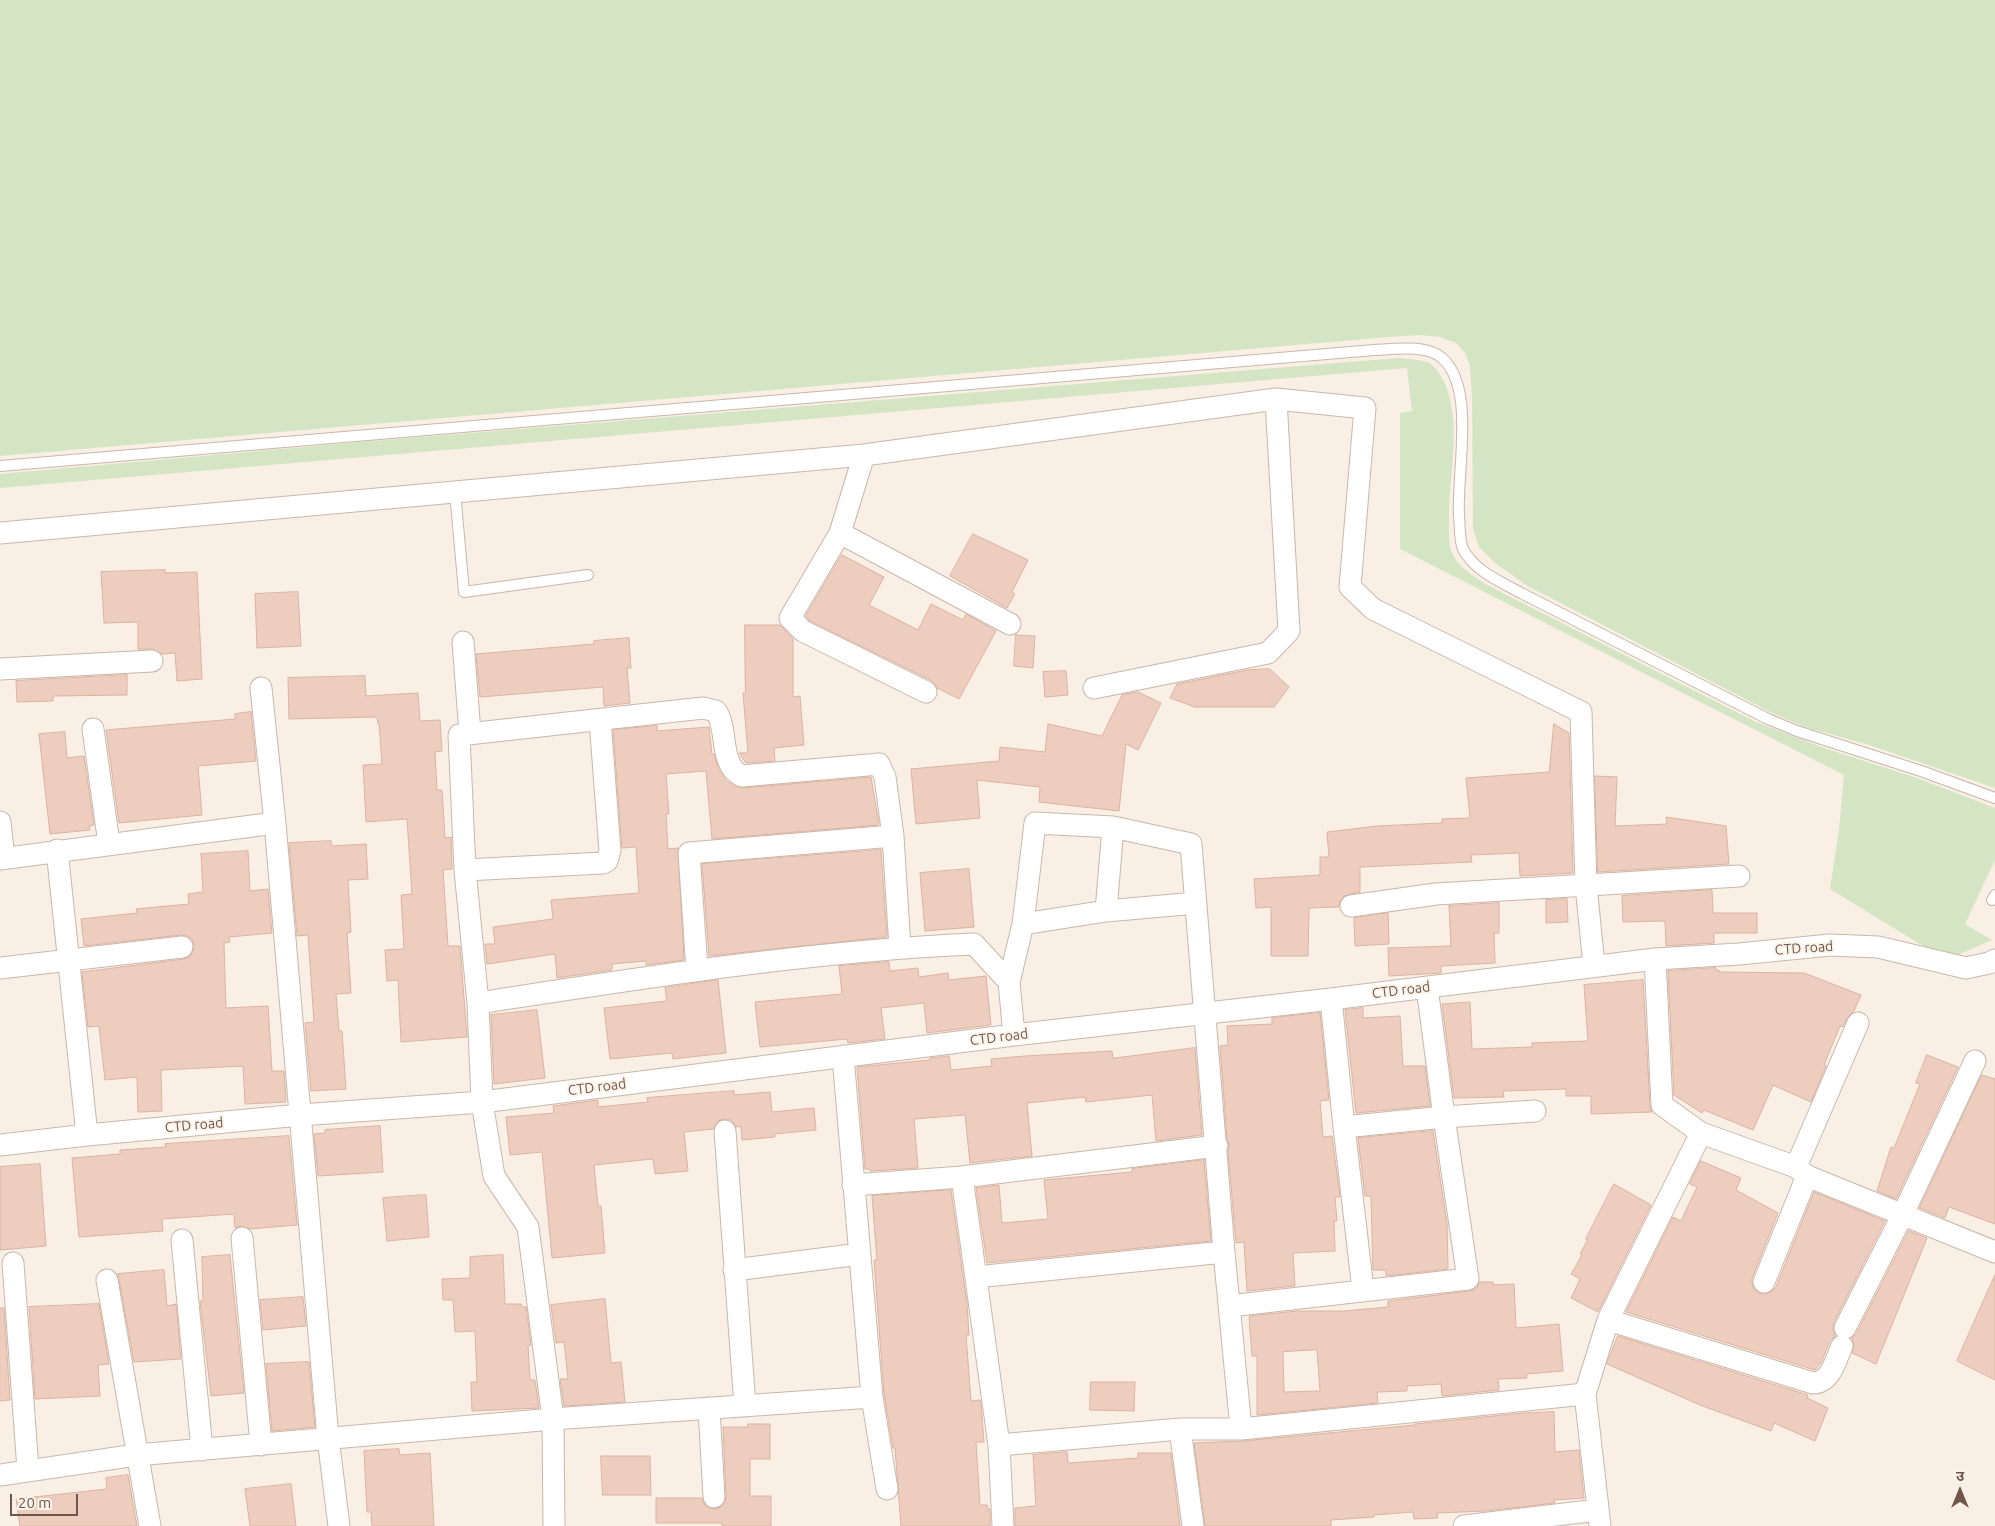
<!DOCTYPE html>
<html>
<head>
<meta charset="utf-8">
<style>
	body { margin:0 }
	#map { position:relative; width:1995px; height:1526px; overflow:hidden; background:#f9efe4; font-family:Ubuntu,"Noto Sans Devanagari",sans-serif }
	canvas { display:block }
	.north { position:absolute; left:1935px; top:1466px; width:50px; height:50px; -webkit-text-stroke:4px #fdf4e9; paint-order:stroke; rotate:0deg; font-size:14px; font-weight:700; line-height:20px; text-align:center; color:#6f564c }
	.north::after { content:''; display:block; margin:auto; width:18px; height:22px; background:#6f564c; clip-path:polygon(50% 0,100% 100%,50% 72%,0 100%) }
	.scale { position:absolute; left:10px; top:1494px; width:68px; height:22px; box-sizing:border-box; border:2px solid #6f564c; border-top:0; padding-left:6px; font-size:15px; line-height:18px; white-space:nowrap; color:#6f564c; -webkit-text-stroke:4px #fdf4e9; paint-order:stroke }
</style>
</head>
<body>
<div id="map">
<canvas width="1995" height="1526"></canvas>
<div class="north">उ</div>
<div class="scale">20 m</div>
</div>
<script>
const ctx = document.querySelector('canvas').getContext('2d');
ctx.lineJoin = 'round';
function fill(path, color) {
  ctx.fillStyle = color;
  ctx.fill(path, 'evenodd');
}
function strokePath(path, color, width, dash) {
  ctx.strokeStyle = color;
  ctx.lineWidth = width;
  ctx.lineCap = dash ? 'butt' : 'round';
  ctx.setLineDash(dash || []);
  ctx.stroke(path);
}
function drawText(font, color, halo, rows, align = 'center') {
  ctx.font = font + ' Ubuntu,sans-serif';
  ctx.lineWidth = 4;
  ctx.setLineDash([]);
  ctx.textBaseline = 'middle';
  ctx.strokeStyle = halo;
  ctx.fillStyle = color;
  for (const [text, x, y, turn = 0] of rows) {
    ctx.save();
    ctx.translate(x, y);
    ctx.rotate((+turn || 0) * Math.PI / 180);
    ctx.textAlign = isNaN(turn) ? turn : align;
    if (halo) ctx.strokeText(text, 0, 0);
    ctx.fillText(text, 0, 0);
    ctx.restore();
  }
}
fill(new Path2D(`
	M 0,0 L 1995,0 L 1995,788 L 1869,745 L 1805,727 L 1768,711 L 1526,585 L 1495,563 L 1479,547 L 1473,529 L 1472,397 L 1470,367 L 1466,354 L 1456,343 L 1440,337 L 1420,335 L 1389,337 L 0,456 Z
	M 1399,358 C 1409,359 1419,359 1429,363 C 1437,368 1441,376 1445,384 C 1462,425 1449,473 1449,517 C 1449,527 1448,541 1451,551 C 1459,570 1481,581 1497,590 L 1756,722 L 1824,748 L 1917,778 L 1995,808 L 1995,860 L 1965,924 L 1992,940 L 1946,960 L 1830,889 L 1839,830 L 1844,775 L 1400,549 L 1400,413 L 1412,411 L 1407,368 L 0,488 L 0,474 L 372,441 Z`), '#d4e5c4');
const building = new Path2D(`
	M 973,534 L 1028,560 L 1012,592 L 1015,594 L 1007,608 L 950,576 Z
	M 842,555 L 884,577 L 869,605 L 918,630 L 931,604 L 963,620 L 966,614 L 996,631 L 959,699 L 937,688 L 932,681 L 810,621 L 806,616 Z
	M 165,570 L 165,573 L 197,572 L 202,679 L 177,681 L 175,653 L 162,654 L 152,649 L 138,649 L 138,622 L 104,623 L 101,572 Z
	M 298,592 L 301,646 L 257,648 L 255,594 Z
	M 745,625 L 780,625 L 793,639 L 793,697 L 800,696 L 804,745 L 774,748 L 775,761 L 746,763 L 739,753 L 748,753 L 743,693 L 745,693 Z
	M 1016,635 L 1035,636 L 1033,668 L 1014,666 Z
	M 629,638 L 631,668 L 627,668 L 630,703 L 604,706 L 603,687 L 480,697 L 476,654 L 594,644 L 594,641 Z
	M 1270,669 L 1289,687 L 1274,707 L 1195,707 L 1170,698 L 1177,684 L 1247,670 Z
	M 1066,671 L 1068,695 L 1045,697 L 1043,672 Z
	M 127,675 L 127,695 L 53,696 L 53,701 L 17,702 L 16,681 Z
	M 365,676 L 366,696 L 418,693 L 420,721 L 440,720 L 442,751 L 435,752 L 437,790 L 442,790 L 445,838 L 451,837 L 452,869 L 443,870 L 448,946 L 460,946 L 467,1037 L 401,1042 L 398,980 L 387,981 L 385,950 L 404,949 L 401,895 L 412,894 L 407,819 L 366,822 L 363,765 L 382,764 L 379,723 L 378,724 L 377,717 L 289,719 L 288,678 Z
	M 1138,692 L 1161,703 L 1138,750 L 1126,744 L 1119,811 L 1039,802 L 1040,787 L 977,780 L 980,818 L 916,824 L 911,769 L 999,761 L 1000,747 L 1045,752 L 1048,724 L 1102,736 L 1122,695 Z
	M 251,712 L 256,761 L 198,766 L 202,815 L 119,823 L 106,730 L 235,719 L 235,714 Z
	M 1554,724 L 1569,733 L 1573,873 L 1520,876 L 1519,853 L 1471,855 L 1472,862 L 1360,867 L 1360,892 L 1344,896 L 1340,901 L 1339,907 L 1309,908 L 1308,956 L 1271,956 L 1271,907 L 1256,908 L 1254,879 L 1320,875 L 1320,857 L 1329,857 L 1327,832 L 1377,826 L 1442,823 L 1442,819 L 1470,818 L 1466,778 L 1549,772 Z
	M 657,726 L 657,731 L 709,727 L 712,754 L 714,754 L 719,770 L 727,781 L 735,786 L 742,788 L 871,777 L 879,825 L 712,839 L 706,771 L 666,774 L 669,814 L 666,814 L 668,849 L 678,848 L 684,960 L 646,965 L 646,961 L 612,964 L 612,970 L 557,978 L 555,954 L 487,964 L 485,944 L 495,944 L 493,927 L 553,919 L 551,900 L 639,893 L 636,847 L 622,848 L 613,730 Z
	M 65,732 L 67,758 L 84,756 L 94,825 L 89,826 L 90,830 L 50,834 L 39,734 Z
	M 1595,776 L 1617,777 L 1615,826 L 1667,824 L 1666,817 L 1726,826 L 1729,864 L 1598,872 Z
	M 331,841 L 332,846 L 366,844 L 368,879 L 348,880 L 351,932 L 347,933 L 351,993 L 336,994 L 339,1031 L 342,1031 L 346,1089 L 311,1091 L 305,1023 L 314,1022 L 308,935 L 297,936 L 289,843 Z
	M 881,850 L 887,937 L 709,956 L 702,864 Z
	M 248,851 L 250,891 L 268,889 L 272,933 L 229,937 L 230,942 L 224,943 L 226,1008 L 268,1006 L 272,1071 L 284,1071 L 286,1102 L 245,1104 L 243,1066 L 161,1070 L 162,1111 L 138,1112 L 137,1077 L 105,1080 L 99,1026 L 88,1027 L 82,972 L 184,959 L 190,957 L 193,952 L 194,945 L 192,939 L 187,936 L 181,935 L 84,946 L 81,919 L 137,913 L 136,909 L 189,904 L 188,894 L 203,892 L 201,854 Z
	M 969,869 L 974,927 L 925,931 L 920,873 Z
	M 1712,890 L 1713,913 L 1757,913 L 1757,933 L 1714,933 L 1714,943 L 1666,946 L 1665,921 L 1623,922 L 1622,896 Z
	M 1567,899 L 1568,922 L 1546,923 L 1546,900 Z
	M 1499,903 L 1499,933 L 1494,933 L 1495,963 L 1441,966 L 1441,973 L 1389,976 L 1388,948 L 1451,946 L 1449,906 Z
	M 1388,913 L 1389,944 L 1355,946 L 1354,918 Z
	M 889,962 L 890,971 L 918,968 L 919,977 L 948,973 L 949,980 L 986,976 L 991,1025 L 927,1033 L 924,1003 L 881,1008 L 885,1039 L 848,1043 L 847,1039 L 760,1047 L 755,1002 L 842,994 L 839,966 Z
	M 1716,968 L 1716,971 L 1719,970 L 1719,972 L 1804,973 L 1861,995 L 1854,1011 L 1847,1018 L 1843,1027 L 1840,1026 L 1824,1065 L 1826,1066 L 1811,1102 L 1773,1085 L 1753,1130 L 1704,1110 L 1702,1113 L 1674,1095 L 1668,971 Z
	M 718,980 L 726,1053 L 673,1059 L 672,1053 L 610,1059 L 604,1008 L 667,1001 L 665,988 Z
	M 1643,980 L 1650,1106 L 1652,1112 L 1591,1114 L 1591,1096 L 1566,1096 L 1566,1089 L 1503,1091 L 1504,1097 L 1454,1098 L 1442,1004 L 1470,1002 L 1472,1049 L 1532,1047 L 1532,1043 L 1588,1041 L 1584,985 Z
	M 1363,1008 L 1363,1018 L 1400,1016 L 1403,1066 L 1425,1066 L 1430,1106 L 1356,1113 L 1345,1010 Z
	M 537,1010 L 545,1078 L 494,1084 L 491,1015 Z
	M 1320,1013 L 1329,1100 L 1320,1101 L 1323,1137 L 1332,1136 L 1340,1197 L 1335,1197 L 1337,1221 L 1334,1221 L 1335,1251 L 1293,1253 L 1295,1286 L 1247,1291 L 1244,1242 L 1236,1243 L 1228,1151 L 1229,1145 L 1227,1139 L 1220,1046 L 1228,1045 L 1227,1026 L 1272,1024 L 1272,1018 Z
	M 1195,1048 L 1202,1135 L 1156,1141 L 1152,1095 L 1086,1102 L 1085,1097 L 1027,1103 L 1032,1156 L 970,1163 L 965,1115 L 914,1119 L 918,1168 L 870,1171 L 869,1169 L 865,1169 L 857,1067 L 930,1060 L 930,1058 L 949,1056 L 951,1070 L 992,1066 L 991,1059 L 1025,1056 L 1112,1051 L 1113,1058 Z
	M 1927,1055 L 1958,1067 L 1896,1199 L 1877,1191 L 1891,1147 L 1894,1148 L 1920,1084 L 1916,1083 Z
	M 1982,1075 L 1995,1079 L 1995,1224 L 1949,1207 L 1945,1218 L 1920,1208 Z
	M 734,1091 L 734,1095 L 770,1092 L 772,1112 L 814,1108 L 816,1130 L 774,1134 L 775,1137 L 742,1140 L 741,1126 L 736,1127 L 731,1120 L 724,1119 L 718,1121 L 713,1129 L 684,1132 L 688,1171 L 655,1174 L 653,1159 L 594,1165 L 598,1206 L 601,1206 L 605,1253 L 552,1258 L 542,1152 L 510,1155 L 506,1117 L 554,1113 L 553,1106 L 598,1100 L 598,1107 L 648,1102 L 647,1098 Z
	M 380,1126 L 383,1172 L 318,1176 L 314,1134 L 325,1133 L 325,1130 Z
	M 1433,1131 L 1447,1224 L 1448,1269 L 1386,1276 L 1386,1270 L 1373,1270 L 1371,1196 L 1365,1196 L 1358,1138 Z
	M 289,1136 L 297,1225 L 250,1229 L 241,1226 L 235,1228 L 234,1214 L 162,1219 L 163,1231 L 79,1237 L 72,1158 L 120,1154 L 120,1150 L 166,1147 L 165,1144 Z
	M 1204,1160 L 1211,1241 L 987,1263 L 976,1188 L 999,1185 L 1002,1223 L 1048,1219 L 1044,1180 L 1132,1172 L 1132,1169 Z
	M 1701,1161 L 1741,1178 L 1736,1190 L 1778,1213 L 1752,1278 L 1752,1283 L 1754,1289 L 1760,1294 L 1765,1294 L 1771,1292 L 1776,1287 L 1814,1192 L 1885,1221 L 1834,1322 L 1833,1329 L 1835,1336 L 1830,1341 L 1821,1363 L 1815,1370 L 1626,1312 L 1673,1217 L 1681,1221 L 1697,1187 L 1690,1184 Z
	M 40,1164 L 46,1246 L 0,1250 L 0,1167 Z
	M 1614,1184 L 1651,1205 L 1598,1312 L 1571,1298 L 1580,1279 L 1571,1274 L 1582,1255 L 1580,1254 L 1588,1239 L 1586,1239 Z
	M 951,1190 L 967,1304 L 969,1335 L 966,1335 L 971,1401 L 980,1400 L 981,1404 L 984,1442 L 976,1442 L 980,1505 L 987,1505 L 988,1509 L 990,1509 L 990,1526 L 901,1526 L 895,1448 L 893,1448 L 884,1394 L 874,1260 L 877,1260 L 872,1196 Z
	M 426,1195 L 429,1237 L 387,1241 L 383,1198 Z
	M 1909,1231 L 1927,1238 L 1876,1364 L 1852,1353 L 1854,1345 L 1852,1338 L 1856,1334 Z
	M 230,1255 L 244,1393 L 211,1396 L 200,1301 L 203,1301 L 202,1257 Z
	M 503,1255 L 505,1304 L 521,1304 L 522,1307 L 526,1307 L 531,1345 L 528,1346 L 530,1380 L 535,1380 L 539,1408 L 472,1411 L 471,1382 L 477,1382 L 475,1331 L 455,1332 L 453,1300 L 443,1300 L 442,1279 L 470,1278 L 470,1257 Z
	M 164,1270 L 167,1306 L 176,1304 L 181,1359 L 134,1362 L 118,1274 Z
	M 1995,1275 L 1995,1380 L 1957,1361 Z
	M 1480,1282 L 1493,1282 L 1493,1285 L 1514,1284 L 1516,1328 L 1559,1324 L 1563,1371 L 1526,1374 L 1527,1378 L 1498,1379 L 1499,1390 L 1442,1396 L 1441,1384 L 1407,1386 L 1407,1391 L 1377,1392 L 1378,1403 L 1257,1415 L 1257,1356 L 1252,1356 L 1249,1316 L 1297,1311 L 1344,1311 L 1388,1307 L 1388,1301 L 1470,1291 L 1476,1289 ZM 1317,1350 L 1320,1391 L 1284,1392 L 1283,1352 Z
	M 303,1297 L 306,1326 L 263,1330 L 260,1300 Z
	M 605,1299 L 611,1363 L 621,1362 L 625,1402 L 564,1406 L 560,1379 L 568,1379 L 564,1342 L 556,1343 L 551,1305 Z
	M 99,1304 L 109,1364 L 98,1365 L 100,1396 L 35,1399 L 29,1307 Z
	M 0,1308 L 4,1308 L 10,1400 L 0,1401 Z
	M 1618,1336 L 1808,1395 L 1807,1398 L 1828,1408 L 1815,1441 L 1774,1423 L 1771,1431 L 1700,1405 L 1607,1364 Z
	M 309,1362 L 315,1427 L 272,1431 L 266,1364 Z
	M 1091,1382 L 1135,1382 L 1134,1411 L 1090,1410 Z
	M 1554,1412 L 1555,1452 L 1579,1450 L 1584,1498 L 1554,1500 L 1555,1503 L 1485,1511 L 1437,1513 L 1438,1518 L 1414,1519 L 1413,1512 L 1374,1515 L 1374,1517 L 1331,1520 L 1331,1526 L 1205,1526 L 1194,1443 L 1242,1441 L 1415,1425 L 1415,1424 L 1523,1413 Z
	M 748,1424 L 770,1424 L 770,1459 L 750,1459 L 750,1496 L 771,1496 L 771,1526 L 722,1526 L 722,1523 L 656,1523 L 656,1498 L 702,1498 L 704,1504 L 709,1508 L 715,1509 L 721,1507 L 725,1502 L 726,1496 L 723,1427 L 748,1427 Z
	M 399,1449 L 400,1455 L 430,1453 L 434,1526 L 372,1526 L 371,1512 L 367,1512 L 364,1451 Z
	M 1067,1452 L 1068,1463 L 1138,1458 L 1138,1453 L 1171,1453 L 1180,1526 L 1015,1526 L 1015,1508 L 1036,1506 L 1033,1455 Z
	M 601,1456 L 650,1456 L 651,1495 L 603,1495 Z
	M 128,1475 L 137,1526 L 20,1526 L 16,1499 L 107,1489 L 106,1478 Z
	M 291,1484 L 296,1526 L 250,1526 L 245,1489 Z`);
fill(building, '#eccdbe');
strokePath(building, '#ddb2a0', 1);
const lane = new Path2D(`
	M 0,466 L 1374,350 C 1393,349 1421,345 1438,355 C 1478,381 1456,473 1459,515 C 1460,525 1459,540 1463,549 C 1474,571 1503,583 1523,594 L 1768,719 L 1797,731 L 1924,772 L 1995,798
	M 455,492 L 464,592 L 588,575
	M 1992,900 L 1995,895`);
const street = new Path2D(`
	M 864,455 L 840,533 L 790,618 L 803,631 L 926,692
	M 0,533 L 864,455 L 1276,399 L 1365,408 L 1350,587 L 1373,609 L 1581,712 L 1586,886 L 1594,965
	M 840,533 L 1010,624
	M 463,642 L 470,733
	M 0,669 L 152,661
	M 261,688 L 275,823 L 328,1438 L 339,1526
	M 1094,688 L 1268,653 L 1289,631 L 1276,399
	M 93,729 L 109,844
	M 0,822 L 4,858
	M 57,850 L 87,1135
	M 0,859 L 275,823
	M 465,870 L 603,863 L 607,861 L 610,851 L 600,720
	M 1351,906 L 1436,894 L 1739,876
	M 1106,911 L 1113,827
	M 1023,924 L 1106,911 L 1196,903
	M 1655,959 L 1662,1105 L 1701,1133 L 1796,1167 L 1807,1176 L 1995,1252
	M 0,968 L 182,947
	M 697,970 L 689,853 L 893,836
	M 1331,999 L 1344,1127 L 1363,1290
	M 478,1003 C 642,978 808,951 974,944 L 1009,982
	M 1014,1035 L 1009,982 L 1023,924 L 1035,823 L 1113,827 L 1191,844 L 1224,1252 L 1241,1429
	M 843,1056 L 872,1397 L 887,1489
	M 1344,1127 L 1444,1117 L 1535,1111
	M 725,1131 L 745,1406
	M 0,1145 L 87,1135 L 300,1115 L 482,1102 L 1014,1035 L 1331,999 L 1655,959 L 1739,954 L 1830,945 L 1878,947 L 1966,968 L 1989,963 L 1995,960
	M 1796,1167 L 1858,1023
	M 962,1177 L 999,1445 L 1003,1526
	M 853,1185 L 962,1177 L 1217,1146
	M 242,1238 L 261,1445
	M 182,1240 L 202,1450
	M 13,1263 L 28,1470
	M 734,1270 L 860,1254
	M 976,1277 L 1224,1252
	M 107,1280 L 150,1526
	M 1764,1282 L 1807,1176
	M 1229,1306 L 1468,1279 L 1444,1117 L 1427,987
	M 1608,1320 L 1813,1383 C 1831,1383 1836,1359 1842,1346
	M 1845,1328 L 1903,1214 L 1975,1061
	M 709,1408 L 714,1497
	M 1180,1429 L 1193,1526
	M 999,1445 L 1180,1429 L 1241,1429 L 1585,1394
	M 0,1475 L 136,1455 L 553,1419 L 872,1397
	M 554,1526 L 553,1419 L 528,1227 L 494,1176 L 482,1102 L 478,1003 L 465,870 L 459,735 L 703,708 L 716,711 C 729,730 718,764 742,776 L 879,764 L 885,777 L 893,836 L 900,948
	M 1464,1526 L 1598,1510
	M 1600,1526 L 1585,1394 L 1608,1320 L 1701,1133`);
strokePath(lane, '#c9b7ab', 12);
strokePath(street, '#c9b7ab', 23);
strokePath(lane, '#fff', 10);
strokePath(street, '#fff', 21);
drawText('14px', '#6f564c', '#fdf4e9', [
	["CTD road",1804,948,-4],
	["CTD road",1401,990,-7],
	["CTD road",999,1037,-7],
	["CTD road",597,1087,-7],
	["CTD road",194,1125,-5]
]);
</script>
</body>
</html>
